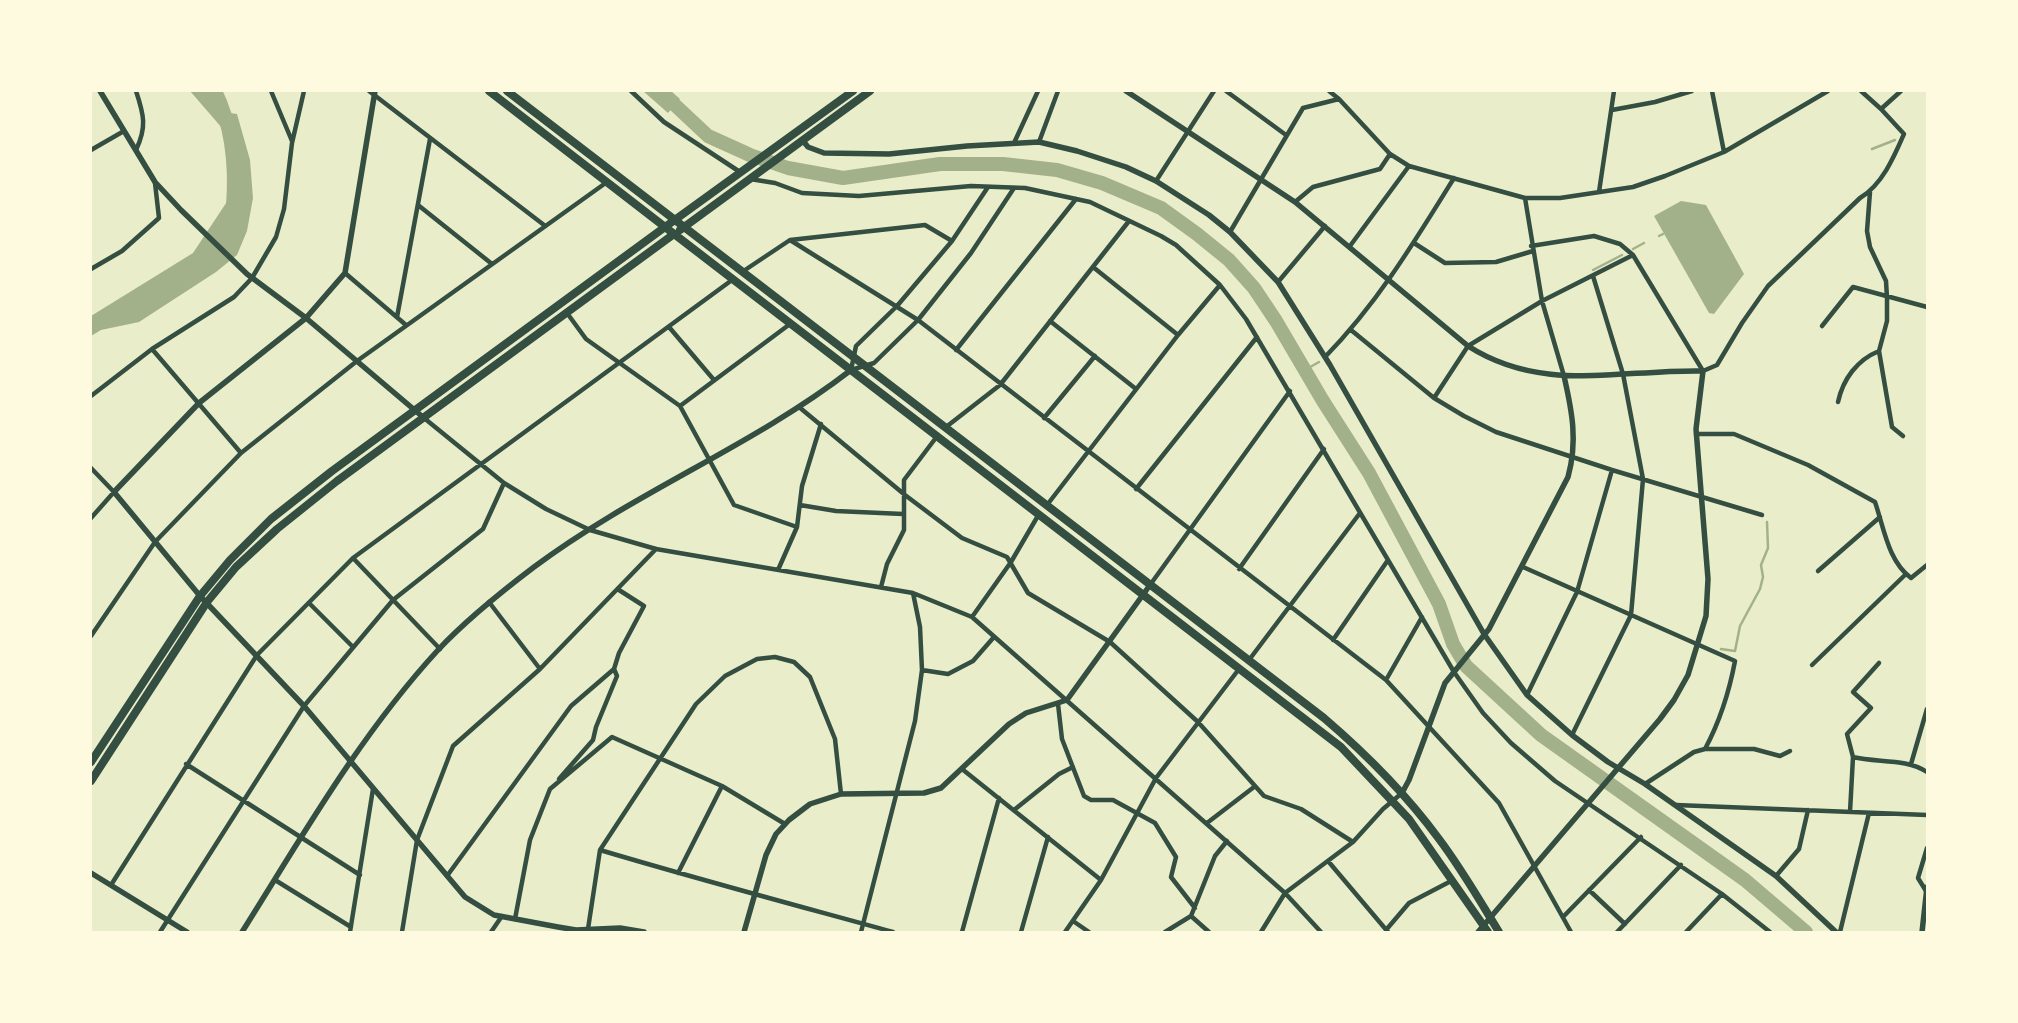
<!DOCTYPE html>
<html>
<head>
<meta charset="utf-8">
<style>
	body { margin:0 }
	#map { position:relative; width:2018px; height:1023px; overflow:hidden; background:#e9edc9; font-family:Poppins,sans-serif }
	canvas { display:block }
	.frame { position:absolute; inset:0; border:92px solid #fefae0; pointer-events:none }
</style>
</head>
<body>
<div id="map">
<canvas width="2018" height="1023"></canvas>
<div class="frame"></div>
</div>
<script>
const ctx = document.querySelector('canvas').getContext('2d');
ctx.lineJoin = 'round';
function fill(path, color) {
  ctx.fillStyle = color;
  ctx.fill(path, 'evenodd');
}
function strokePath(path, color, width, dash) {
  ctx.strokeStyle = color;
  ctx.lineWidth = width;
  ctx.lineCap = dash ? 'butt' : 'round';
  ctx.setLineDash(dash || []);
  ctx.stroke(path);
}
fill(new Path2D(`
	M 190,91 L 212,91 L 224,112 L 237,114 L 250,160 L 253,198 L 247,231 L 237,255 L 216,272 L 139,322 L 101,330 L 91,336 L 91,316 L 193,253 L 238,185 L 240,168 L 232,146 L 222,128 Z
	M 643,91 L 671,91 L 680,99 L 668,113 Z
	M 1681,201 L 1706,205 L 1744,274 L 1714,314 L 1709,313 L 1654,216 Z`), '#a3b18a');
strokePath(new Path2D(`
	M 1872,149 L 1895,140
	M 1659,236 L 1663,234
	M 1633,249 L 1644,243
	M 1593,270 L 1622,255
	M 1305,370 L 1319,362
	M 1721,649 L 1735,651 L 1740,626 L 1760,589 L 1763,577 L 1761,565 L 1768,548 L 1767,522`), '#a3b18a', 2.5);
strokePath(new Path2D(`
	M 215,91 C 233,127 236,166 233,206
	M 660,91 L 708,136 L 750,155 L 788,168 L 843,178 L 940,164 L 1003,164 L 1057,170 L 1102,183 L 1161,208 L 1197,234 L 1229,260 L 1254,288 L 1276,321 L 1323,401 L 1369,473 L 1439,604 L 1453,644 L 1466,666 L 1541,735 L 1745,880 L 1806,932`), '#a3b18a', 14);
strokePath(new Path2D(`
	M 271,91 L 292,141
	M 369,91 L 544,225
	M 631,91 L 664,122 L 740,172
	M 1226,91 L 1286,135
	M 1329,91 L 1339,99 L 1390,154 L 1409,166 L 1525,198 L 1560,198 L 1633,187 L 1665,176 L 1724,152 L 1828,91
	M 1712,91 L 1724,152
	M 1881,109 L 1901,91
	M 1612,110 L 1655,102 L 1692,91
	M 1039,142 L 1058,91
	M 1014,143 L 1038,91
	M 91,150 L 124,131
	M 136,150 C 147,127 144,115 136,91
	M 750,179 L 775,183 L 802,193 L 859,196 L 971,186 L 1025,188 L 1090,202 L 1161,236 L 1176,245 L 1220,285 L 1246,319 L 1454,672 L 1483,713 L 1511,743 L 1555,781 L 1722,894 L 1770,932
	M 1156,181 L 1214,91
	M 988,187 L 952,241 L 897,306 L 856,346 L 851,370 L 874,363 L 918,320 L 971,253 L 1014,188
	M 1599,192 L 1614,91
	M 1870,192 L 1867,231 L 1870,247 L 1886,281 L 1887,298 L 1887,321 L 1879,351 L 1892,427 L 1903,436
	M 1525,198 L 1542,301 L 1564,376
	M 1295,202 L 1313,187 L 1380,169 L 1390,154
	M 418,205 L 492,264
	M 1230,232 L 1303,108 L 1339,99
	M 790,240 L 918,320 L 1386,680 L 1499,803 L 1571,932
	M 1414,243 L 1445,263 L 1496,262 L 1533,251
	M 1350,246 L 1409,166
	M 1531,246 L 1594,236 L 1620,244 L 1633,255 L 1703,371 L 1717,365 L 1742,323 L 1768,286 L 1860,198 C 1882,185 1894,157 1904,134 L 1881,109 L 1861,91
	M 1093,267 L 1178,335
	M 91,269 L 122,251 L 159,218 L 155,183
	M 742,272 L 790,240 L 925,225 L 952,241
	M 345,273 L 406,325
	M 1278,282 L 1325,226
	M 567,313 L 586,339 L 680,406 L 734,505 L 797,527
	M 397,317 L 430,139
	M 1050,321 L 1136,389
	M 1822,326 L 1853,287 L 1927,307
	M 669,327 L 714,380
	M 1351,330 L 1434,398 L 1464,416 L 1496,432 L 1612,470 L 1762,515
	M 152,349 L 241,453
	M 956,350 L 1076,199
	M 1325,357 C 1377,304 1415,241 1454,178
	M 91,396 L 152,349 L 234,297 L 252,278 L 276,237 L 284,209 L 292,143 L 304,91
	M 1434,398 L 1468,346 L 1542,301 L 1633,255
	M 1838,402 C 1843,379 1857,360 1879,351
	M 680,406 L 790,324
	M 799,407 L 905,495 L 962,538 L 1007,557 L 1028,593 L 1110,642 L 1198,722 L 1264,796 L 1301,809 L 1353,842
	M 1044,418 L 1095,356
	M 946,427 L 1000,385 L 1129,221
	M 1696,434 L 1734,434 L 1808,465 L 1875,502 C 1884,528 1888,561 1911,578 L 1927,565
	M 91,468 L 114,492 L 91,518
	M 504,483 L 546,509 L 590,530 L 656,549 L 913,593 L 972,617 L 1285,893 L 1321,932
	M 1136,489 L 1257,337
	M 800,505 L 836,511 L 903,514
	M 1047,505 L 1178,335 L 1220,285
	M 353,558 L 440,649
	M 1523,567 L 1735,661 C 1729,693 1720,721 1705,749
	M 1239,569 L 1324,449
	M 778,570 L 797,527 L 802,486 L 821,424
	M 1818,571 L 1880,517
	M 1150,585 L 1290,391
	M 881,587 L 887,564 L 904,530 L 904,480 L 938,435
	M 489,602 L 540,669
	M 309,603 L 353,647
	M 972,617 L 1011,562 L 1039,514
	M 91,636 L 155,542 L 241,453 L 357,361 L 607,182
	M 1333,640 L 1388,560
	M 1249,660 L 1360,513
	M 1812,665 L 1906,574
	M 614,669 L 619,653 L 644,606 L 619,590
	M 922,670 L 948,674 L 973,661 L 994,637
	M 1386,680 L 1422,617
	M 1527,695 L 1577,592 L 1612,470
	M 1058,704 L 1062,739 L 1084,796 L 1091,800 L 1113,800 L 1155,823 L 1176,857 L 1171,877 L 1195,908
	M 1572,735 L 1631,615 L 1643,479 L 1623,374 L 1593,276
	M 1853,757 C 1877,763 1906,758 1927,772
	M 186,764 L 360,875
	M 1911,764 L 1927,709
	M 962,769 L 1101,880
	M 1645,784 L 1694,752 L 1705,749 L 1754,749 L 1780,756 L 1790,751
	M 1676,805 L 1927,815
	M 1014,810 L 1059,774 L 1073,767
	M 1850,812 L 1853,757 L 1847,734 L 1871,708 L 1853,692 L 1879,663
	M 1207,823 L 1254,787
	M 600,850 C 697,879 795,905 893,932
	M 1328,861 L 1388,932
	M 678,873 L 722,786
	M 447,876 L 571,706 L 614,669 L 617,676 L 596,727 L 593,740 L 559,779
	M 1776,876 L 1799,849 L 1808,810
	M 275,880 L 351,927
	M 111,885 L 257,655 L 353,558 L 732,280
	M 1589,890 L 1625,924
	M 1926,891 L 1918,878 L 1927,848
	M 1191,916 L 1209,932
	M 1563,917 L 1641,837
	M 515,919 L 530,840 L 550,789 L 612,737 L 722,786 L 785,824
	M 1073,921 L 1089,932
	M 588,929 L 600,850 L 696,704 L 725,676 L 757,659 L 775,657 L 794,662 L 810,677 L 835,739 L 841,794
	M 1386,930 L 1409,903 L 1453,880
	M 160,932 L 304,706 L 393,600 L 483,529 L 504,483 L 424,418
	M 350,932 L 373,789
	M 402,932 L 417,840 L 453,746 L 540,669 L 656,549
	M 491,932 L 502,916
	M 861,932 L 915,721 L 922,670 L 920,627 L 913,593
	M 962,932 L 999,798
	M 1021,932 L 1048,837
	M 1065,932 L 1101,880 L 1156,778 L 1239,669
	M 1165,932 L 1191,916 L 1215,856 L 1227,841
	M 1261,932 L 1285,893 L 1353,842 L 1383,809 L 1402,793
	M 1617,932 L 1681,865
	M 1686,932 L 1722,894
	M 1840,932 L 1869,813`), '#344e41', 4.5);
strokePath(new Path2D(`
	M 100,91 L 155,182 L 181,210 L 247,274 L 306,318 L 424,418
	M 375,91 L 345,273 L 306,318 L 199,403 L 114,492 L 200,596 L 304,706 L 465,897 L 494,915 L 558,927 L 576,930 L 620,928 L 644,932
	M 1126,91 L 1295,202 L 1468,346 C 1543,394 1620,369 1703,371 L 1696,429 L 1708,579 L 1706,616 L 1688,675 L 1674,700 L 1660,719 L 1478,932
	M 803,141 L 808,147 L 824,153 L 889,154 L 967,146 L 1039,142 L 1077,151 L 1126,167 L 1156,181 L 1209,215 L 1230,232 L 1278,282 L 1330,365 L 1484,634 L 1527,695 L 1572,735 L 1608,762 L 1645,784 L 1776,876 L 1836,932
	M 1402,793 L 1409,780 L 1445,683 L 1489,629 L 1568,477 C 1578,441 1572,411 1564,376
	M 91,873 L 187,932
	M 242,932 C 303,835 360,735 438,650 C 467,619 501,592 534,567 C 634,492 753,446 851,370
	M 744,932 L 766,855 L 776,834 L 789,820 L 810,804 L 841,794 L 924,793 L 941,788 L 1009,724 L 1026,713 L 1067,700 L 1150,585
	M 1922,932 L 1927,887`), '#344e41', 5.5);
strokePath(new Path2D(`
	M 507,91 L 675,220
	M 91,762 L 200,596 L 230,560 L 271,519 L 332,471 L 665,227 L 489,91
	M 91,781 L 207,602 L 236,567 L 277,529 L 337,481 L 674,234`), '#344e41', 8);
strokePath(new Path2D(`
	M 853,91 L 665,227 L 1341,747 L 1409,819 L 1488,932
	M 675,220 L 1324,718 C 1366,754 1406,794 1439,839 C 1461,868 1480,901 1499,932
	M 680,230 L 870,91`), '#344e41', 8);
</script>
</body>
</html>
